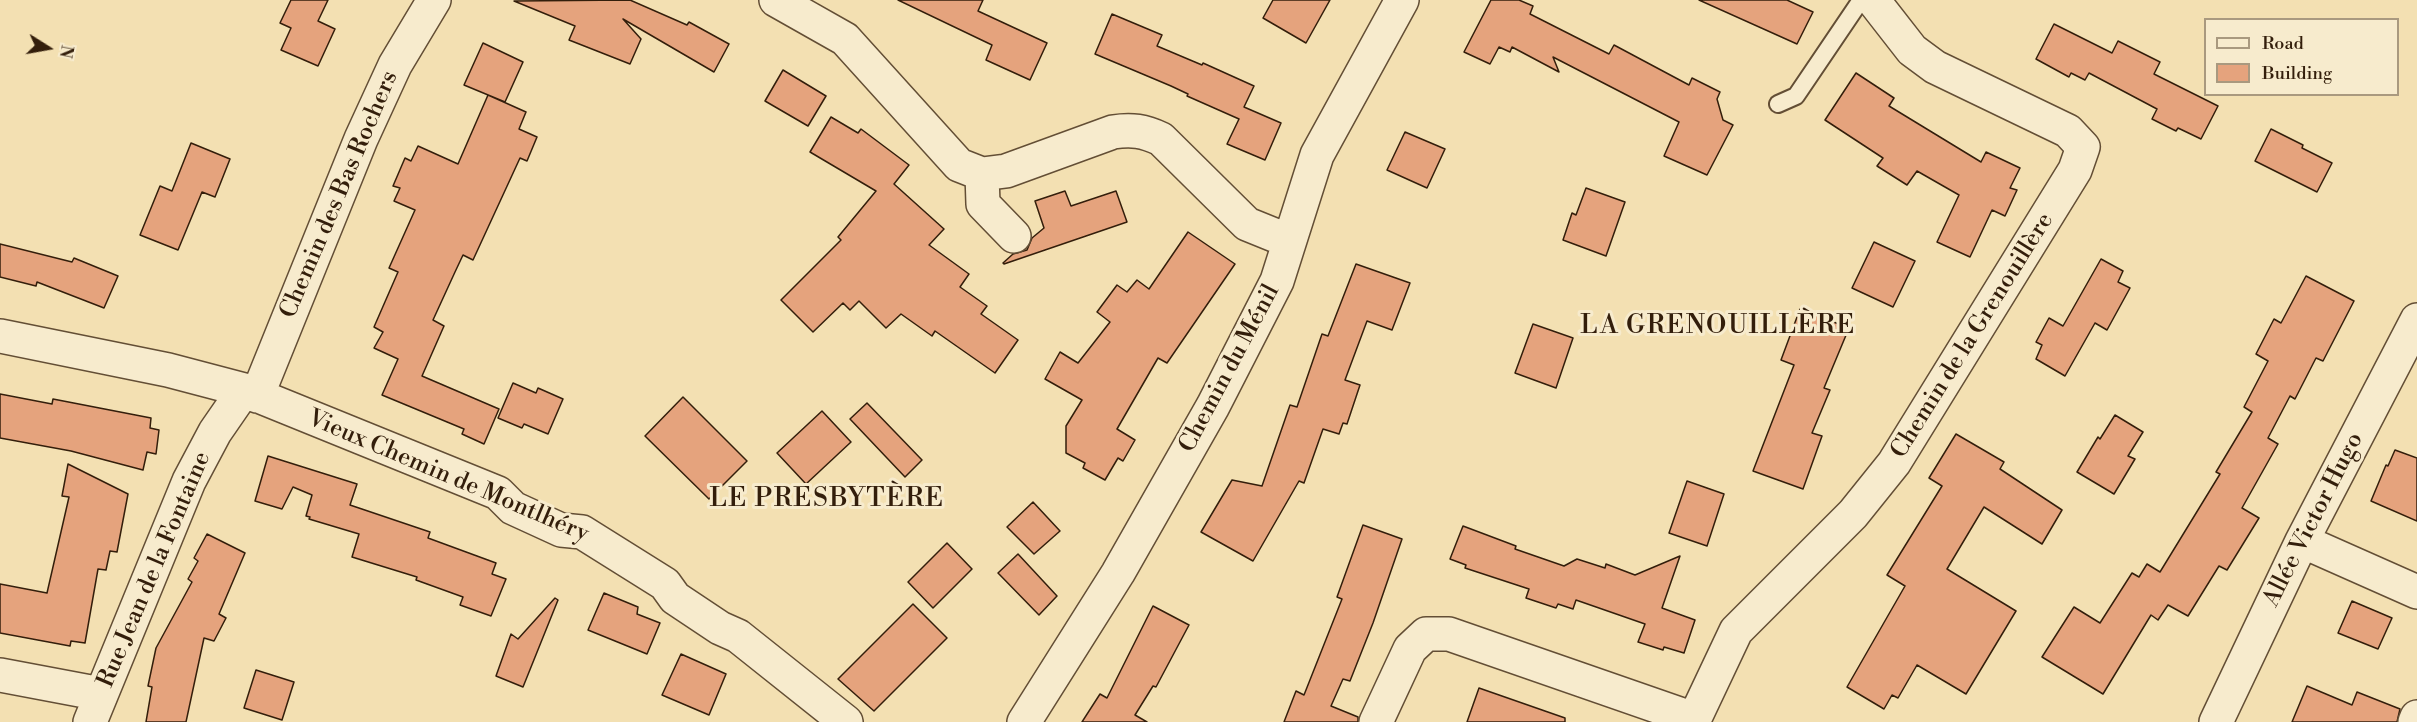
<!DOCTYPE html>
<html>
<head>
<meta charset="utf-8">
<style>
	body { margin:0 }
	#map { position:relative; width:2417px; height:722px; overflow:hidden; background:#f3e0b2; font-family:"Libre Bodoni",serif }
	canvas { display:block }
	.legend { position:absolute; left:2204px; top:18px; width:195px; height:78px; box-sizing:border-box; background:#f7ebcd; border:2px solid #a9997f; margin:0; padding:8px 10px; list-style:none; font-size:18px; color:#331e0b }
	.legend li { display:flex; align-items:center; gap:12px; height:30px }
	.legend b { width:30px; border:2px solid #a9997f }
	.north { position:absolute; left:18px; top:18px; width:60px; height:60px; -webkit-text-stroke:4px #f7ebcd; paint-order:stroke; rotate:101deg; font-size:16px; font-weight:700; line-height:24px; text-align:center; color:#331e0b }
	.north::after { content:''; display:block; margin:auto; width:21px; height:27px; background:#331e0b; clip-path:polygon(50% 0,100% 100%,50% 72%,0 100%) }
</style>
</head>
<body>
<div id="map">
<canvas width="2417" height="722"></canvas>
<ul class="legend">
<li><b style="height:8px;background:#f7ebcd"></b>Road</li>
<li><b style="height:16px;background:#e5a37d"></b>Building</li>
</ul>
<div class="north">N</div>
</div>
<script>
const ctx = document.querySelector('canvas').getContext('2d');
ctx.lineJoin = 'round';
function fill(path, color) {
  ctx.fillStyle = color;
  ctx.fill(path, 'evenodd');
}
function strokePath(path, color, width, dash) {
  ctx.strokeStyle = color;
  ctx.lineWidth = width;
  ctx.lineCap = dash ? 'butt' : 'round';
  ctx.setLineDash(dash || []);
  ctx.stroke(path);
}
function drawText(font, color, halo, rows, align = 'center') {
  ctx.font = font + ' "Libre Bodoni",serif';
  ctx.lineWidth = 6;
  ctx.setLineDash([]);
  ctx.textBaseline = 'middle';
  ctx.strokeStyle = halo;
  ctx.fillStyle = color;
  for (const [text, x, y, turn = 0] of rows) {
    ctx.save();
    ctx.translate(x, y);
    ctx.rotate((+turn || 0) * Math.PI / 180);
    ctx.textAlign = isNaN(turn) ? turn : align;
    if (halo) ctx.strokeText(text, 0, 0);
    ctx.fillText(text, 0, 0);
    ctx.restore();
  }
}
const building = new Path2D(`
	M 291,0 L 328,0 L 318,21 L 335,29 L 318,66 L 281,50 L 291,28 L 280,23 Z
	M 630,0 L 687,25 L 689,22 L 729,44 L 714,72 L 623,19 L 641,39 L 630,64 L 569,40 L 575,26 L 514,1 Z
	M 898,0 L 983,0 L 978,11 L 1047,43 L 1030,80 L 986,60 L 992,45 Z
	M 1273,0 L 1330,0 L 1306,43 L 1263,18 Z
	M 1491,0 L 1519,0 L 1533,6 L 1530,14 L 1609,54 L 1614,45 L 1689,85 L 1692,78 L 1720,92 L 1717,99 L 1723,120 L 1733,125 L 1707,175 L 1664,156 L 1679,122 L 1553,57 L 1559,72 L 1512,47 L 1510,52 L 1499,47 L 1490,64 L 1464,52 Z
	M 1699,0 L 1787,0 L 1813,12 L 1797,44 Z
	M 1112,14 L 1162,35 L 1157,46 L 1202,65 L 1203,63 L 1254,86 L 1244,107 L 1281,123 L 1265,160 L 1227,144 L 1239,119 L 1187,96 L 1188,94 L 1171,86 L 1095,54 Z
	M 2054,24 L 2112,53 L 2118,41 L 2160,62 L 2154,74 L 2218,106 L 2201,139 L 2178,128 L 2176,131 L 2152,119 L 2157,109 L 2089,73 L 2085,80 L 2071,73 L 2069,77 L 2036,59 Z
	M 483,43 L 523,62 L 505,102 L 464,85 Z
	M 783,70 L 826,96 L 808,126 L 765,101 Z
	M 1856,73 L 1894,98 L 1889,106 L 1981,162 L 1986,152 L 2020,168 L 2010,188 L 2017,190 L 2005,216 L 1992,210 L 1970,257 L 1937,242 L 1959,195 L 1917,171 L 1907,185 L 1877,166 L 1883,158 L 1825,120 Z
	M 488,95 L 526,112 L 519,129 L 537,137 L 527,161 L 520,158 L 473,260 L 463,255 L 455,272 L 433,320 L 444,326 L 422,376 L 499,409 L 484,444 L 462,434 L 464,429 L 382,395 L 398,359 L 374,348 L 383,332 L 374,327 L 398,272 L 389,268 L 415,210 L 394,201 L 400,188 L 393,186 L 405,158 L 411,161 L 418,146 L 458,164 Z
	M 831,117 L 858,133 L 861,129 L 909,165 L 894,184 L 944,229 L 929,245 L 969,274 L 960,287 L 987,306 L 981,314 L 1018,340 L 995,373 L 935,331 L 932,336 L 901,314 L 886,328 L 859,301 L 850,310 L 843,303 L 813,332 L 781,300 L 841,240 L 838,237 L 876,191 L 810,152 Z
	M 2271,129 L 2303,145 L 2302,148 L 2332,163 L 2317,192 L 2255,161 Z
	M 1405,132 L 1445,149 L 1427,188 L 1387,170 Z
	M 191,143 L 230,159 L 215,197 L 202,192 L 178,250 L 140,235 L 160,186 L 172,191 Z
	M 1586,188 L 1625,202 L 1606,256 L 1563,240 L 1572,213 L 1576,215 Z
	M 1065,191 L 1071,206 L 1116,191 L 1127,222 L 1004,264 L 1003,263 L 1013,254 L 1027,250 L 1032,238 L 1044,228 L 1035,201 Z
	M 1188,232 L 1235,264 L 1167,363 L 1158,358 L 1117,429 L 1135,440 L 1123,461 L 1118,458 L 1105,480 L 1083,468 L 1085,463 L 1066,453 L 1066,426 L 1082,400 L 1045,379 L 1060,352 L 1078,363 L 1110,322 L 1097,312 L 1117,285 L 1127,292 L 1137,280 L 1149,289 Z
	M 1874,242 L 1915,261 L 1893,307 L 1852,288 Z
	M 0,244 L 72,262 L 74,258 L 118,276 L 104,308 L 37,282 L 36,286 L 0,277 Z
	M 2101,259 L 2123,271 L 2118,282 L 2130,288 L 2107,330 L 2095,323 L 2065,376 L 2036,359 L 2042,345 L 2036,342 L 2049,318 L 2063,326 Z
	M 1356,264 L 1410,283 L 1392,330 L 1367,321 L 1345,380 L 1360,385 L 1347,424 L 1343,423 L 1339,434 L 1323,429 L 1304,483 L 1299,481 L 1253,561 L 1201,532 L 1232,480 L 1262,486 L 1290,405 L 1297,407 L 1322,334 L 1328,336 Z
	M 2306,276 L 2354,301 L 2323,361 L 2316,358 L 2295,399 L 2290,396 L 2268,438 L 2278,444 L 2242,508 L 2259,518 L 2227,570 L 2219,566 L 2188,616 L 2168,605 L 2158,620 L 2151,615 L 2103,694 L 2042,657 L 2074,607 L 2100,623 L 2132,573 L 2139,577 L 2147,564 L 2160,572 L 2220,474 L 2216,472 L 2252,412 L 2244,407 L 2268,361 L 2256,354 L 2274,319 L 2281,323 Z
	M 1800,309 L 1849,328 L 1824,388 L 1830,390 L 1812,433 L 1822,436 L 1803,489 L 1753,471 L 1794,365 L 1781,360 Z
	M 1533,324 L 1573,338 L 1556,388 L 1515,373 Z
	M 513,383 L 536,393 L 538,388 L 563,399 L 548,434 L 524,424 L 522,428 L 498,418 Z
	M 0,394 L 52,404 L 53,399 L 151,418 L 150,428 L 159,430 L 156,454 L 147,452 L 143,470 L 71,451 L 0,438 Z
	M 683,397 L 747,461 L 709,499 L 645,436 Z
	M 867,403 L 922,460 L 905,477 L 850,419 Z
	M 822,411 L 851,442 L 806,484 L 777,453 Z
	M 2115,415 L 2143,432 L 2128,456 L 2135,459 L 2114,494 L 2077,472 L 2098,437 L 2100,439 Z
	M 1956,434 L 2004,462 L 2000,469 L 2062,510 L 2042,544 L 1984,507 L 1947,569 L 2016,611 L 1966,694 L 1917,665 L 1898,698 L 1892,695 L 1884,709 L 1847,687 L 1905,586 L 1887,575 L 1942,486 L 1929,478 Z
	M 2395,450 L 2417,458 L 2417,521 L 2371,501 L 2386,465 L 2388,466 Z
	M 268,456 L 357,484 L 350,505 L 430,532 L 428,538 L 496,563 L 492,574 L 506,579 L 491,616 L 460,605 L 463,597 L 416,580 L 417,577 L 352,557 L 359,534 L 309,519 L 310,517 L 306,516 L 312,495 L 293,487 L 282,509 L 255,501 Z
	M 68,464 L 128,494 L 117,552 L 110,551 L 106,570 L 98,569 L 85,643 L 71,641 L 70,646 L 0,633 L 0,584 L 47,593 L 69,497 L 62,496 Z
	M 1687,481 L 1724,494 L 1707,546 L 1669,533 Z
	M 1033,502 L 1060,531 L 1034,554 L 1007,527 Z
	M 1363,525 L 1402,539 L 1373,623 L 1350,681 L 1343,679 L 1331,706 L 1358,717 L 1358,722 L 1284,722 L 1296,691 L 1304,695 L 1342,599 L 1337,597 Z
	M 1463,526 L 1516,546 L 1515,549 L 1564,566 L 1577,559 L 1605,568 L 1606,564 L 1635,575 L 1680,556 L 1662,608 L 1695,620 L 1684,653 L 1664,647 L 1663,650 L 1638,642 L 1645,624 L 1576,600 L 1573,609 L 1558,604 L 1556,608 L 1526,598 L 1529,589 L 1465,568 L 1466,565 L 1450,559 Z
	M 207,534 L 245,553 L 219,614 L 226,618 L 214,641 L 204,638 L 186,722 L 146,722 L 152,687 L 148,686 L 156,648 L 192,582 L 188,579 L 198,561 L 194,558 Z
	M 947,543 L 972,569 L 933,608 L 908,582 Z
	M 1018,554 L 1057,596 L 1039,615 L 998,573 Z
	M 604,593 L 638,607 L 637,614 L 660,623 L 647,654 L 588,630 Z
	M 555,598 L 558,600 L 523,687 L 496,676 L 511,634 L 518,639 Z
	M 2352,601 L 2392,618 L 2378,649 L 2338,633 Z
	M 913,604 L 947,638 L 874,711 L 838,679 Z
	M 1153,606 L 1189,625 L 1156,687 L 1153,686 L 1135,715 L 1147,722 L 1082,722 L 1100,694 L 1107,698 Z
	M 681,654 L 726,674 L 709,715 L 662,695 Z
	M 256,670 L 294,682 L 282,720 L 244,708 Z
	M 2307,686 L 2352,705 L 2357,692 L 2400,709 L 2397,722 L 2292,722 Z
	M 1479,688 L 1565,718 L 1565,722 L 1467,722 Z`);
fill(building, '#e5a37d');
strokePath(building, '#331e0b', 1.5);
const service = new Path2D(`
	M 1778,104 L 1796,96 L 1861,0`);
const minor = new Path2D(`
	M 776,0 L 845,39 L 959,165 L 982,174 L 1006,171 L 1113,132 C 1132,129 1144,131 1161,139 L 1247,224 L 1289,241
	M 982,174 L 983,204 L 1014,236
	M 0,336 L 168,370 L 244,390 L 498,493 L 513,508 L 561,530 L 582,532 L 665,584 L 675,598 L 720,628 L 738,636 L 846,722
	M 257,396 L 361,139 L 395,65 L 434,0
	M 2302,541 L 2417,592
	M 0,675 L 101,694
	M 90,722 L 189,481 L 215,432 L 244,390
	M 1024,722 L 1118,573 L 1213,406 L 1277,281 L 1317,155 L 1402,0
	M 1376,722 L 1410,649 L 1426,634 L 1449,634 L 1694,719
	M 1693,722 L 1736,631 L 1853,514 L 1894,463 L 2075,170 L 2083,147 L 2068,131 L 1935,67 L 1912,50 L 1873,0
	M 2216,722 L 2302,541 L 2417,320
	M 2415,722 L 2417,717`);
strokePath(service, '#634e35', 20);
strokePath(minor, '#634e35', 36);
strokePath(service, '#f7ebcd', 16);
strokePath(minor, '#f7ebcd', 33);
drawText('24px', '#331e0b', '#f7ebcd', [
	["Chemin des Bas Rochers",340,195,-67],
	["Chemin de la Grenouillère",1973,336,-58],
	["Chemin du Ménil",1230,369,-62],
	["Vieux Chemin de Montlhéry",448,477,23],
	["Allée Victor Hugo",2314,520,-63],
	["Rue Jean de la Fontaine",155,570,-67]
]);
ctx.letterSpacing = '1.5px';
drawText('26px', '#331e0b', '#f7ebcd', [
	["LA GRENOUILLÈRE",1718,327],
	["LE PRESBYTÈRE",827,500]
]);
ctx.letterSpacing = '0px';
</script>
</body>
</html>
